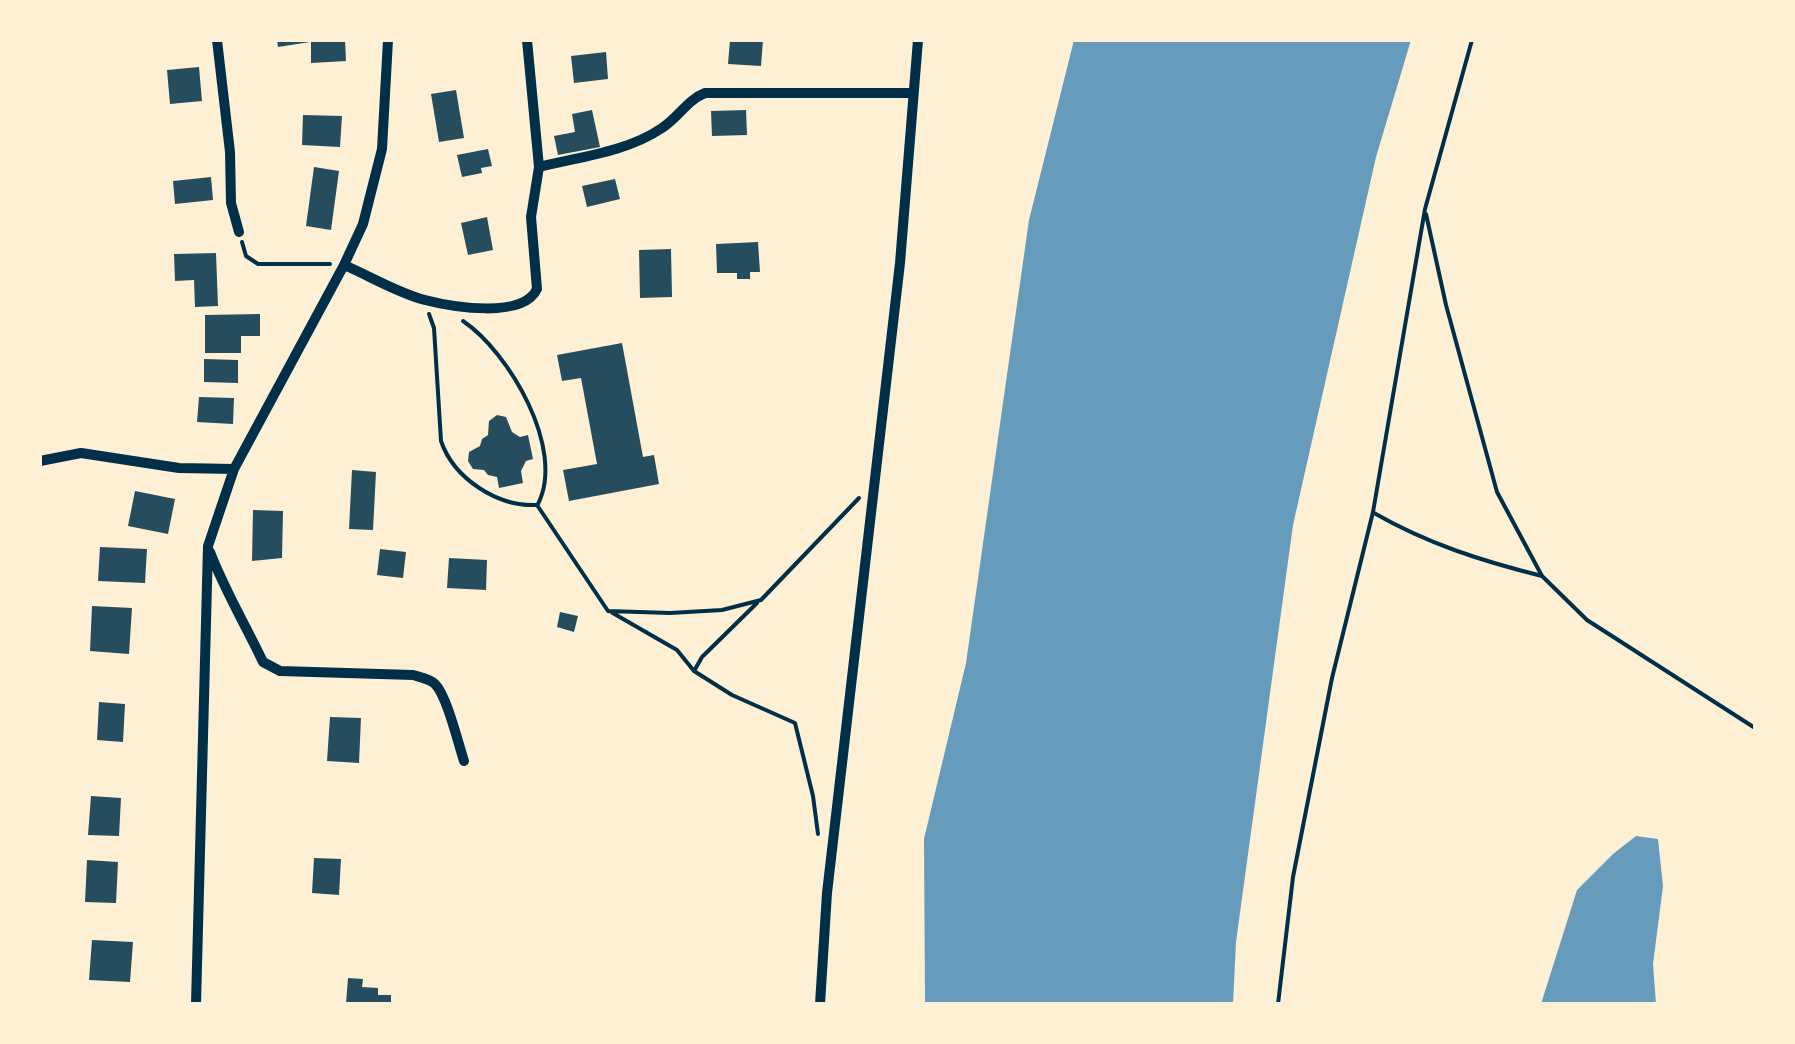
<!DOCTYPE html>
<html>
<head>
<meta charset="utf-8">
<style>
	body { margin:0 }
	#map { position:relative; width:1795px; height:1044px; overflow:hidden; background:#fdf0d5; font-family:Mulish,sans-serif }
	canvas { display:block }
	.frame { position:absolute; inset:0; border:42px solid #fdf0d5; pointer-events:none }
</style>
</head>
<body>
<div id="map">
<canvas width="1795" height="1044"></canvas>
<div class="frame"></div>
</div>
<script>
const ctx = document.querySelector('canvas').getContext('2d');
ctx.lineJoin = 'round';
function fill(path, color) {
  ctx.fillStyle = color;
  ctx.fill(path, 'evenodd');
}
function strokePath(path, color, width, dash) {
  ctx.strokeStyle = color;
  ctx.lineWidth = width;
  ctx.lineCap = dash ? 'butt' : 'round';
  ctx.setLineDash(dash || []);
  ctx.stroke(path);
}
fill(new Path2D(`
	M 1074,40 L 1411,40 L 1376,157 L 1293,525 L 1236,942 L 1233,1004 L 925,1004 L 924,839 L 966,663 L 1029,220 Z
	M 1636,836 L 1658,839 L 1663,886 L 1653,964 L 1656,1004 L 1541,1004 L 1577,890 L 1613,854 Z`), '#669bbc');
fill(new Path2D(`
	M 277,40 L 310,40 L 310,42 L 278,47 Z
	M 311,40 L 345,40 L 346,61 L 311,63 Z
	M 730,40 L 763,40 L 761,66 L 728,64 Z
	M 606,52 L 608,79 L 574,83 L 571,56 Z
	M 199,67 L 202,101 L 170,104 L 167,70 Z
	M 456,90 L 464,138 L 439,142 L 431,94 Z
	M 592,110 L 600,147 L 558,155 L 554,136 L 575,132 L 572,114 Z
	M 746,110 L 747,135 L 712,136 L 711,111 Z
	M 303,115 L 342,116 L 340,147 L 302,145 Z
	M 488,149 L 492,166 L 481,168 L 482,173 L 462,177 L 457,155 Z
	M 314,167 L 339,171 L 331,230 L 306,226 Z
	M 211,177 L 213,200 L 175,204 L 173,181 Z
	M 615,179 L 620,199 L 587,207 L 582,186 Z
	M 487,217 L 493,250 L 468,255 L 461,223 Z
	M 758,242 L 760,272 L 750,272 L 750,279 L 737,279 L 737,273 L 717,273 L 716,244 Z
	M 671,249 L 672,297 L 640,298 L 639,250 Z
	M 216,253 L 218,306 L 195,307 L 194,280 L 175,281 L 174,254 Z
	M 260,314 L 260,336 L 241,336 L 241,353 L 205,353 L 205,315 Z
	M 622,343 L 643,457 L 654,455 L 659,484 L 569,501 L 563,470 L 597,464 L 581,378 L 562,381 L 557,355 Z
	M 204,359 L 238,360 L 238,383 L 204,382 Z
	M 199,397 L 234,398 L 233,424 L 197,422 Z
	M 497,415 L 506,417 L 512,432 L 520,437 L 528,435 L 533,459 L 526,461 L 521,471 L 523,483 L 499,488 L 497,477 L 488,475 L 484,470 L 473,469 L 468,461 L 469,452 L 480,446 L 482,439 L 488,435 L 489,421 Z
	M 352,470 L 376,472 L 373,530 L 349,529 Z
	M 135,491 L 175,499 L 168,534 L 128,526 Z
	M 253,510 L 283,511 L 282,558 L 252,561 Z
	M 100,547 L 147,549 L 145,583 L 98,581 Z
	M 380,549 L 406,552 L 403,578 L 377,575 Z
	M 449,558 L 487,560 L 486,590 L 447,588 Z
	M 92,606 L 132,608 L 129,654 L 90,651 Z
	M 560,612 L 578,616 L 574,632 L 557,627 Z
	M 99,702 L 125,704 L 123,742 L 97,740 Z
	M 330,717 L 361,718 L 359,763 L 327,761 Z
	M 91,796 L 121,798 L 119,836 L 88,835 Z
	M 314,858 L 341,859 L 339,895 L 312,893 Z
	M 87,860 L 118,862 L 116,903 L 85,902 Z
	M 92,940 L 133,942 L 130,982 L 89,980 Z
	M 348,978 L 363,979 L 362,987 L 378,988 L 378,995 L 391,995 L 391,1004 L 346,1004 Z`), '#264d5e');
strokePath(new Path2D(`
	M 1426,214 L 1446,305 L 1497,492 L 1542,576 L 1587,620 L 1755,728
	M 242,242 L 246,256 L 258,264 L 330,264
	M 429,314 L 434,328 L 441,441 C 454,479 498,507 537,505 L 608,611 L 670,613 L 722,610 L 761,600 L 859,498
	M 463,321 C 509,352 566,449 538,504
	M 1374,513 C 1428,544 1482,561 1542,576
	M 611,612 L 677,650 L 694,671 L 732,695 L 795,723 L 813,796 L 818,834
	M 694,671 L 702,657 L 757,603
	M 1278,1004 L 1293,877 L 1332,678 L 1373,512 L 1425,209 L 1472,40`), '#003049', 4);
strokePath(new Path2D(`
	M 217,40 L 230,152 L 231,203 L 239,232
	M 527,40 L 539,167
	M 344,265 C 370,276 398,293 425,300 C 452,307 523,319 537,289 L 531,217 L 539,167 C 579,157 627,152 662,128 C 679,117 687,100 705,93 L 913,93
	M 40,461 L 81,453 L 179,468 L 234,469
	M 210,552 C 225,591 245,624 263,662 L 280,671 L 413,675 C 419,677 430,679 435,684 C 447,696 458,743 464,761
	M 196,1004 L 208,546 L 234,469 L 344,265 L 363,224 L 382,149 L 388,40
	M 820,1004 L 827,893 L 900,263 L 918,40`), '#003049', 10);
</script>
</body>
</html>
